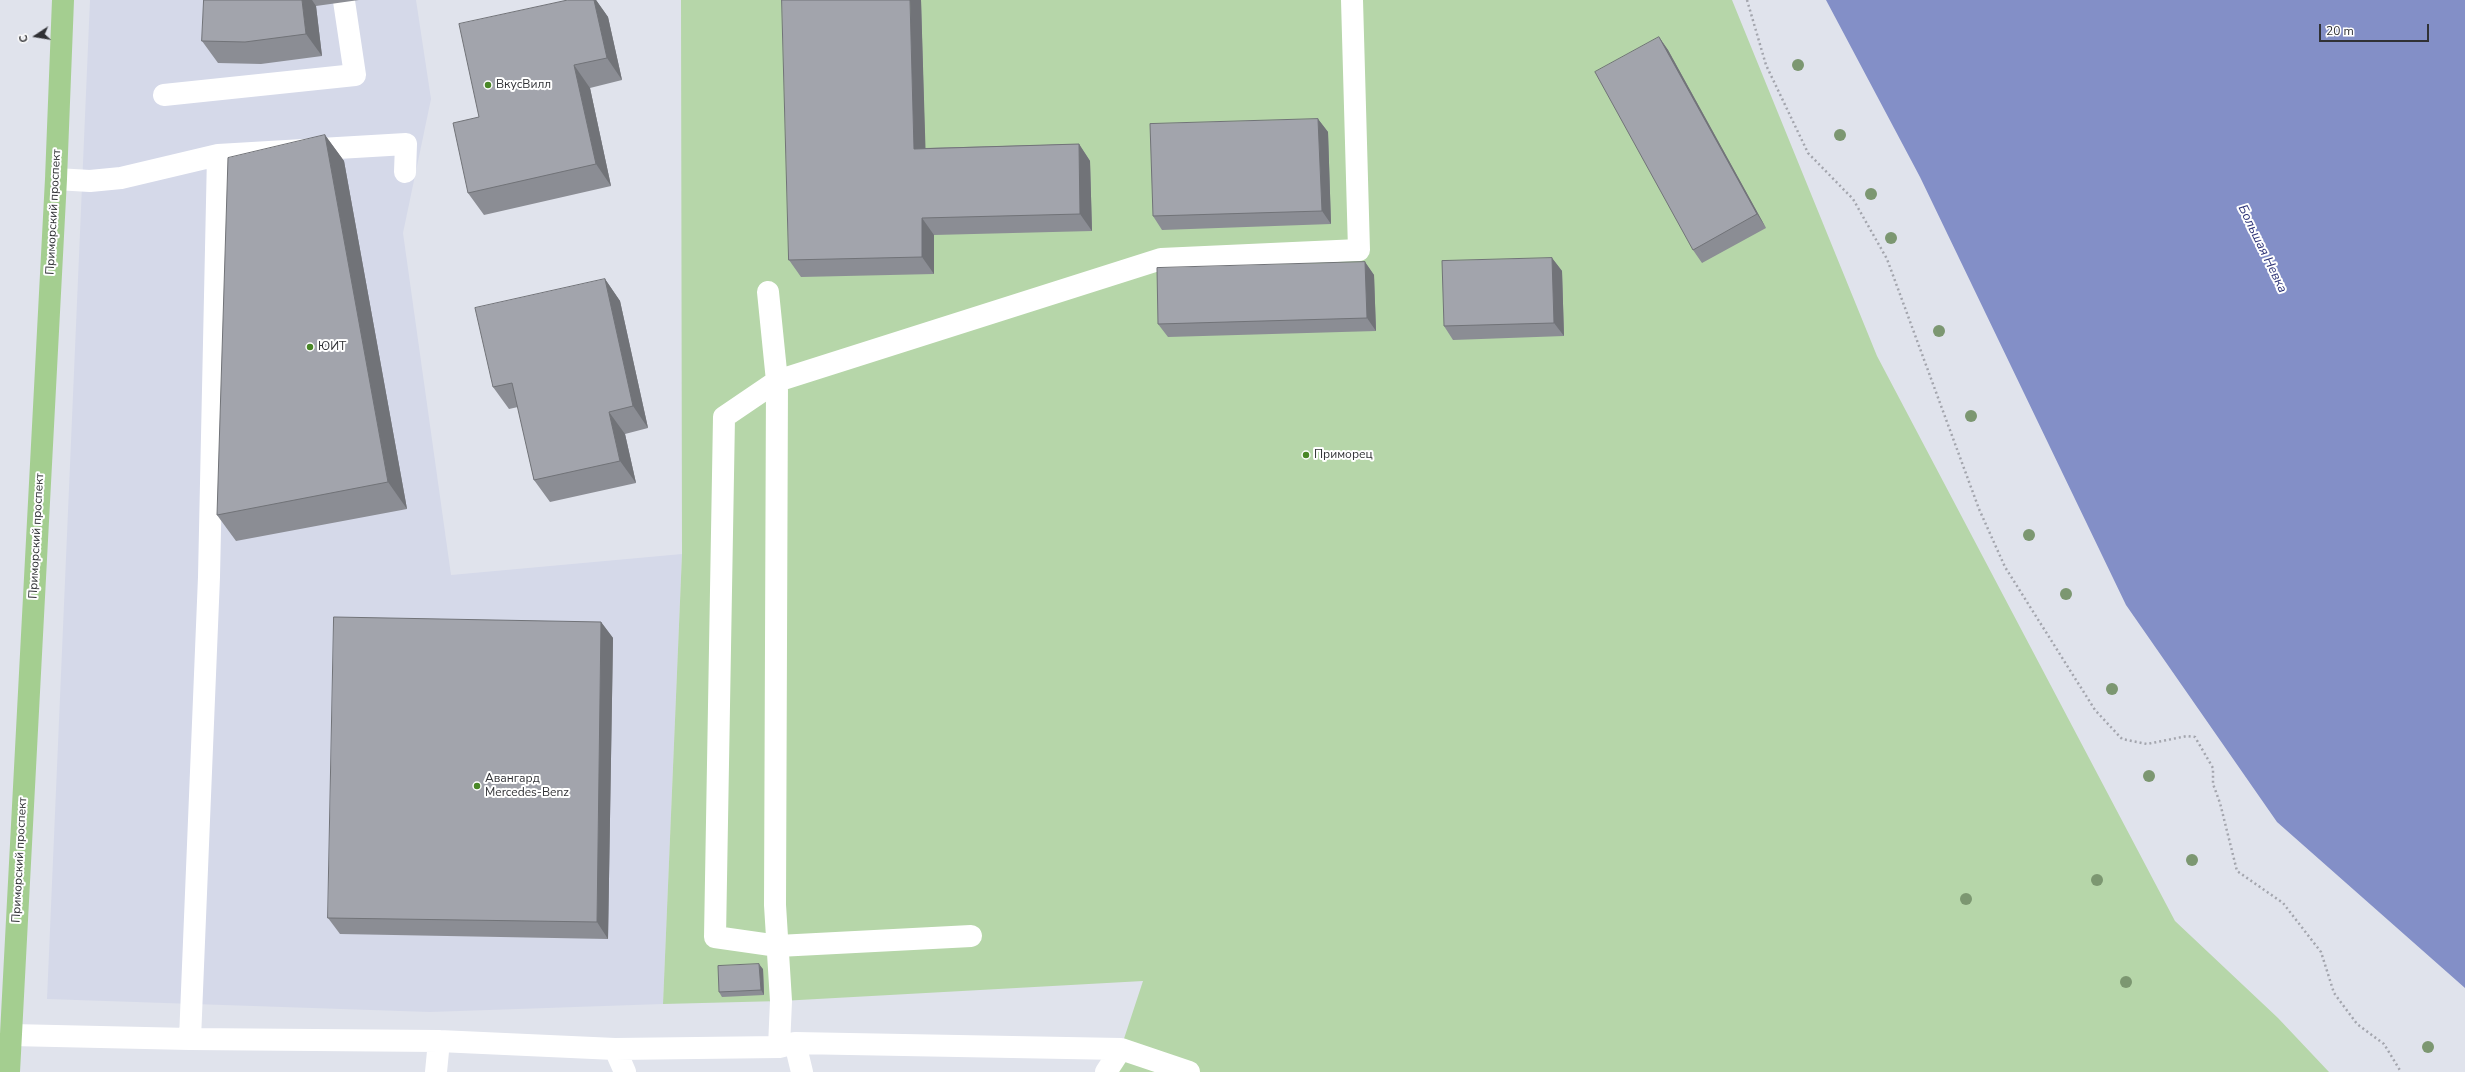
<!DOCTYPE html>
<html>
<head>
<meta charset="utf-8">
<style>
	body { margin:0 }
	#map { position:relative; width:2465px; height:1072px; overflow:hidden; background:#e0e3ec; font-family:"Nunito Sans",sans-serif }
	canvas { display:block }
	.north { position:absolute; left:16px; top:16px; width:40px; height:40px; -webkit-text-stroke:3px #fff; paint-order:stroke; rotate:258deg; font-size:11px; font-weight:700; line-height:16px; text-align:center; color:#303135 }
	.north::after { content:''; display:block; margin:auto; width:14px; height:18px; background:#303135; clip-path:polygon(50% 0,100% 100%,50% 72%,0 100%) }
	.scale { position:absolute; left:2319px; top:24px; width:110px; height:18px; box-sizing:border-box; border:2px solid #303135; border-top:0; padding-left:5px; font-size:12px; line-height:14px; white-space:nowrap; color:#303135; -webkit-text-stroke:3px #fff; paint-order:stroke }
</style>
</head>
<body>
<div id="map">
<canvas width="2465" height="1072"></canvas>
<div class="north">С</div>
<div class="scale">20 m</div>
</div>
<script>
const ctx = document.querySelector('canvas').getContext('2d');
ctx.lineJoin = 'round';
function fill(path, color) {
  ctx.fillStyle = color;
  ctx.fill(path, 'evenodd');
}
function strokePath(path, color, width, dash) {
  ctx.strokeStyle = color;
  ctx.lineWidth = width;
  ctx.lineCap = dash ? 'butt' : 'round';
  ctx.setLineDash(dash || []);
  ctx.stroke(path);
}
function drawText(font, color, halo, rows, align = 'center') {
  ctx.font = font + ' "Nunito Sans",sans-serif';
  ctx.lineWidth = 4;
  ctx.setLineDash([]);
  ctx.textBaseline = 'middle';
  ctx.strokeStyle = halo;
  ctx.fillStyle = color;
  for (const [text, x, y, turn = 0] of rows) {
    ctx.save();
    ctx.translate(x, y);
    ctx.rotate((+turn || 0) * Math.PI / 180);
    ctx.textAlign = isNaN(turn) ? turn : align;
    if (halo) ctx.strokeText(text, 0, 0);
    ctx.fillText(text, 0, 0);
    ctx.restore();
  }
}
fill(new Path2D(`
	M 90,0 L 416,0 L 431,99 L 403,233 L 451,575 L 682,554 L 663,1004 L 430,1012 L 47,999 Z`), '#d5d9e9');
fill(new Path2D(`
	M 681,0 L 1732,0 L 1877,356 L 2175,921 L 2278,1018 L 2329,1072 L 1113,1072 L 1143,981 L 781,1001 L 663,1004 L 682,554 Z`), '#b6d6a9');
fill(new Path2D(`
	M 1826,0 L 2465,0 L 2465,988 L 2277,822 L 2126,605 L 1920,177 Z`), '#838fc7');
strokePath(new Path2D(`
	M 1747,0 L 1766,65 L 1808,153 L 1853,199 L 1887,259 L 1979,509 L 2005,567 L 2095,710 L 2122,739 L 2147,744 L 2187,736 L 2195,737 L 2213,768 L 2213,784 L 2220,803 L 2237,871 L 2283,903 L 2321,952 L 2334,993 L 2357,1024 L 2384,1044 L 2401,1072`), '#a3a5ad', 2.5, [2, 3]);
strokePath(new Path2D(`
	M 164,95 L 355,75 L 344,1
	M 56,179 L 90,181 L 121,178 L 218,155 L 406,144 L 405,172
	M 768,292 L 777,381 L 775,905 L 781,1001 L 779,1047
	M 971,936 L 778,946 L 715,937 L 724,417 L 777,381 L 1161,259 L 1359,250 L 1352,0
	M 11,1035 L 190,1039 L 439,1041 L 615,1049 L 779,1047 L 795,1043 L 1121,1049 L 1189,1072
	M 190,1039 L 209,577 L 218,155
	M 795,1043 L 802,1072
	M 615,1049 L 625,1072
	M 436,1072 L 439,1041
	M 1106,1072 L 1121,1049`), '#fff', 22);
strokePath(new Path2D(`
	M 9,1072 L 56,179 L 63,0`), '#a4ce90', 22);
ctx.fillStyle = '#7c9771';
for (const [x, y] of [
	[1798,65],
	[1840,135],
	[1871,194],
	[1891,238],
	[1939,331],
	[1971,416],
	[2029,535],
	[2066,594],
	[2112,689],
	[2149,776],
	[2192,860],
	[2097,880],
	[1966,899],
	[2126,982],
	[2428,1047]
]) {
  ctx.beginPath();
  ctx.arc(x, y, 6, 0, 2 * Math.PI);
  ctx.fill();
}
fill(new Path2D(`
	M 204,0 L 359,0 L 316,6 L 322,56 L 261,64 L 218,63 L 202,41 Z
	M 568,0 L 596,0 L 608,17 L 622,80 L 590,88 L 611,186 L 484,215 L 468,193 L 479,117 Z
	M 921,0 L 925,148 L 1079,144 L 1090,161 L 1092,231 L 934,235 L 934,274 L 801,277 L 789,260 Z
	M 1659,37 L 1668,50 L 1766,228 L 1702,263 L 1693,250 Z
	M 1318,119 L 1328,132 L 1331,224 L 1162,230 L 1153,216 Z
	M 325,135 L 344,161 L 407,509 L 236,541 L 217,515 Z
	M 1552,258 L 1562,271 L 1564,336 L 1453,340 L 1444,326 Z
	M 1365,262 L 1374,275 L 1376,331 L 1168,337 L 1158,324 Z
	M 605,279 L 620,301 L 648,428 L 625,434 L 636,483 L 550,502 L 534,480 L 518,407 L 509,409 L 493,387 Z
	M 601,622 L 613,638 L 608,939 L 340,934 L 328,918 Z
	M 763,969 L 764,995 L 722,997 L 719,992 Z`), '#8b8d94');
fill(new Path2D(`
	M 302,0 L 312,0 L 316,6 L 322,56 L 306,34 Z
	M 594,0 L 596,0 L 608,17 L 622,80 L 607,58 Z
	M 910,0 L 921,0 L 926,165 L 914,149 Z
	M 1659,37 L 1668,50 L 1766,228 L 1757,214 Z
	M 574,65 L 590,88 L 611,186 L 596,164 Z
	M 1318,119 L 1328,132 L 1331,224 L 1322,211 Z
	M 325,135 L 344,161 L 407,509 L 388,482 Z
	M 1079,144 L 1090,161 L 1092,231 L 1080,214 Z
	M 922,218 L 934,235 L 934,274 L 922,257 Z
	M 1552,258 L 1562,271 L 1564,336 L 1554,323 Z
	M 1365,262 L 1374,275 L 1376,331 L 1367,318 Z
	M 605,279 L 620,301 L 648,428 L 633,406 Z
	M 609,412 L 625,434 L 636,483 L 620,461 Z
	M 601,622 L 613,638 L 608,939 L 597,922 Z
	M 759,964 L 763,969 L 764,995 L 761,990 Z`), '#717378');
const building = new Path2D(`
	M 204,0 L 302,0 L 306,34 L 245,42 L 202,41 Z
	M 568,0 L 594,0 L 607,58 L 574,65 L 596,164 L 468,193 L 453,123 L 479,117 L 459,24 Z
	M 782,0 L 910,0 L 914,149 L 1079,144 L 1080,214 L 922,218 L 922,257 L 789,260 Z
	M 1659,37 L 1757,214 L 1693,250 L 1595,72 Z
	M 1318,119 L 1322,211 L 1153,216 L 1150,124 Z
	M 325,135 L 388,482 L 217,515 L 228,158 Z
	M 1552,258 L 1554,323 L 1444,326 L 1442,261 Z
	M 1365,262 L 1367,318 L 1158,324 L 1157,268 Z
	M 605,279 L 633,406 L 609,412 L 620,461 L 534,480 L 512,383 L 493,387 L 475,308 Z
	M 334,617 L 601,622 L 597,922 L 328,918 Z
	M 759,964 L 761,990 L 719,992 L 718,966 Z`);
fill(building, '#a2a4ac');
strokePath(building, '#717378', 1);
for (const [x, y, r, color] of [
	[488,85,4,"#498727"],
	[310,347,4,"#498727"],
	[1306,455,4,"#498727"],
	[477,786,4,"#498727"]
]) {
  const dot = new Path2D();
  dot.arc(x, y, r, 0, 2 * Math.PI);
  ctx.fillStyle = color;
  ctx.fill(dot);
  strokePath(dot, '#fff', 1.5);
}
drawText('12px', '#303135', '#fff', [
	["ВкусВилл",496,85],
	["ЮИТ",318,347],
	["Приморец",1314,455],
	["Авангард",485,779],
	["Mercedes-Benz",485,793]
], 'left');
drawText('12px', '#303135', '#fff', [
	["Приморский проспект",54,212,-87],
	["Приморский проспект",37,536,-87],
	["Приморский проспект",20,860,-87]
]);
drawText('italic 13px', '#2d3377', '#fff', [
	["Большая Невка",2262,249,64]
]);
</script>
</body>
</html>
